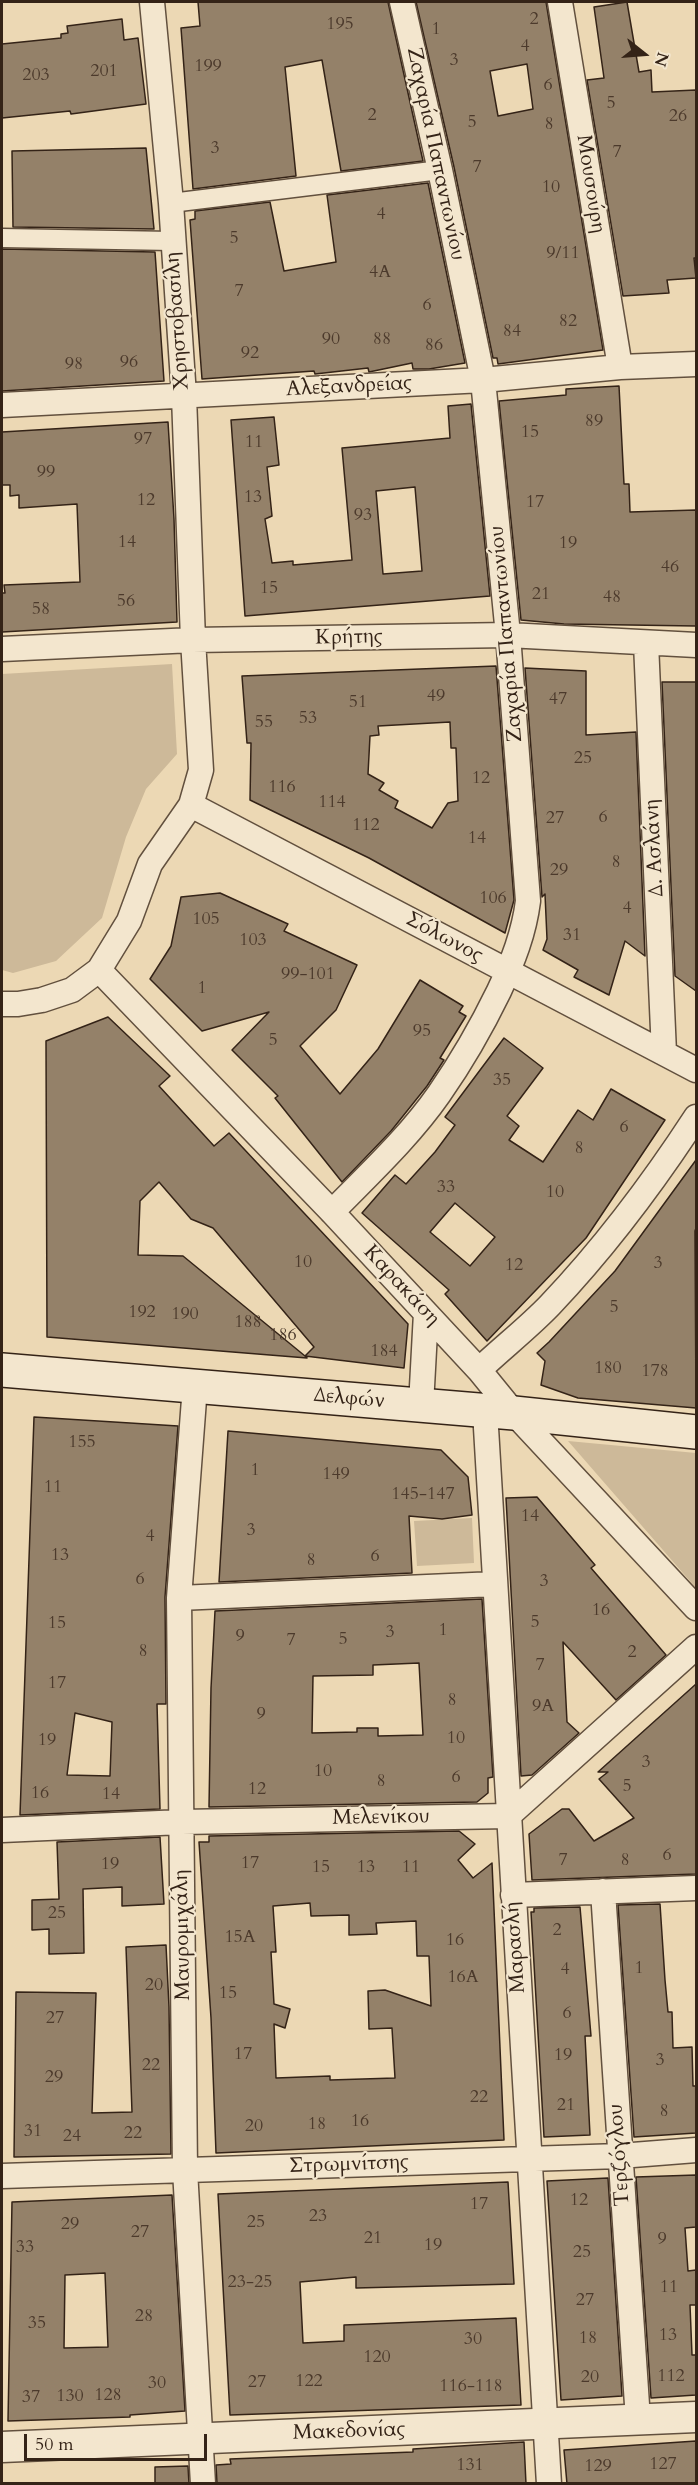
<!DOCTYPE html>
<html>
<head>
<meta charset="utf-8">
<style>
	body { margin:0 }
	#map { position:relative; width:698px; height:2485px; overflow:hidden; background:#ecd8b4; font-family:Cardo,serif }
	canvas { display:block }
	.frame { position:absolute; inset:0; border:3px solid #342317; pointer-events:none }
	.north { position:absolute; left:614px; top:24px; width:60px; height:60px; -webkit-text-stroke:4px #f3e6ce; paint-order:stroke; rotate:107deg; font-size:16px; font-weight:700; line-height:24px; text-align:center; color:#342317 }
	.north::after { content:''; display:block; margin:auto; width:21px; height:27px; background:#342317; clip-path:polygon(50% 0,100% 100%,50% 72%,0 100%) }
	.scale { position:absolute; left:24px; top:2434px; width:183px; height:27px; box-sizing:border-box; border:3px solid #342317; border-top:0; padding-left:8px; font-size:18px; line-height:21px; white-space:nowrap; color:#342317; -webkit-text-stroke:4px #f3e6ce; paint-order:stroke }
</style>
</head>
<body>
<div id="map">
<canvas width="698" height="2485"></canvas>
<div class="frame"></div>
<div class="north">N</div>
<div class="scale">50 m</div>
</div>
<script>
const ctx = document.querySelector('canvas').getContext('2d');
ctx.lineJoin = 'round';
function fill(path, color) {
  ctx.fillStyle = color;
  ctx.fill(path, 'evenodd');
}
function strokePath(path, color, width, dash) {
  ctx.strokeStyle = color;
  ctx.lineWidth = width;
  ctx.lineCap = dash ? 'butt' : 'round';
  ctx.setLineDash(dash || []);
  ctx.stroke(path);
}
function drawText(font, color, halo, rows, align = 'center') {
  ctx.font = font + ' Cardo,serif';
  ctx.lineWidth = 4.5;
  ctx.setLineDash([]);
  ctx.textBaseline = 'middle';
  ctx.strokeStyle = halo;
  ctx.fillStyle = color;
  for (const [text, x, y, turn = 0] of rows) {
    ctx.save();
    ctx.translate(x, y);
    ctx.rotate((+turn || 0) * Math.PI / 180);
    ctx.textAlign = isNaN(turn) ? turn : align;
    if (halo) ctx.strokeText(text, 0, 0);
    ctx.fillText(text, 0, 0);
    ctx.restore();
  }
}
fill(new Path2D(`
	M 172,664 L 177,754 L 146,789 L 126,837 L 102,918 L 56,961 L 13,973 L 2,970 L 2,674 Z
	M 568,1441 L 696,1453 L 696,1588 Z
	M 472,1518 L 474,1563 L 417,1566 L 414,1521 Z`), '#cdb999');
const building = new Path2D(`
	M 198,2 L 388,2 L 423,161 L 341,171 L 322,60 L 285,67 L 296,176 L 193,189 L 181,28 L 200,26 Z
	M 416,2 L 546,2 L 603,350 L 498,364 L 497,358 L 493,358 L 454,167 ZM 527,64 L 533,109 L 498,116 L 490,71 Z
	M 627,2 L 639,72 L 651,70 L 652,92 L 696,90 L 696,258 L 694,258 L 696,278 L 667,280 L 669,293 L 623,296 L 587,80 L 604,78 L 594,7 Z
	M 122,19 L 124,40 L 138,38 L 146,104 L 71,114 L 70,111 L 2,118 L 2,44 L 61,38 L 61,34 L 68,33 L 67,26 Z
	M 146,148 L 154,229 L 13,227 L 12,151 Z
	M 428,183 L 465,363 L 429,369 L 413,369 L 412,363 L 369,372 L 368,368 L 315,374 L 314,371 L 202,379 L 190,220 L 195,219 L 195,211 L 270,202 L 284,271 L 336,262 L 327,195 Z
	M 2,249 L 155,252 L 164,381 L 2,391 Z
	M 619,386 L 624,484 L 629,484 L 630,512 L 696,510 L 696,626 L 564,624 L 521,620 L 499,401 L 566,395 L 566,389 Z
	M 471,404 L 490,596 L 245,616 L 231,420 L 274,417 L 279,465 L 267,467 L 272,516 L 265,519 L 272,563 L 293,561 L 293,565 L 352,560 L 342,448 L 450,438 L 448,406 ZM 415,487 L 422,571 L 383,574 L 376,491 Z
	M 168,422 L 174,519 L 177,622 L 2,632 L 2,593 L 5,593 L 4,585 L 80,582 L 77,504 L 19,508 L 19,495 L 10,496 L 10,485 L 2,485 L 2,432 Z
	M 496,666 L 514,900 L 505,933 L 369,858 L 250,800 L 251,743 L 247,743 L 242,676 ZM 450,722 L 451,748 L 456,748 L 458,801 L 448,803 L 432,828 L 395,808 L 398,801 L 379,790 L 384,783 L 368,774 L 370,736 L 379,735 L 378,726 Z
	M 525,668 L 586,671 L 586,735 L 636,732 L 645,956 L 625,941 L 609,995 L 574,977 L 578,970 L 543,950 L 547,939 L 545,894 L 542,897 Z
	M 662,682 L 696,682 L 696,991 L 675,976 Z
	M 220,893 L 288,924 L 284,931 L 357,965 L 336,1010 L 300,1046 L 340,1094 L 378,1049 L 420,980 L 463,1006 L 459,1012 L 466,1016 L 440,1058 L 444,1060 L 427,1086 L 391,1131 L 342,1182 L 275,1098 L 278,1096 L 232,1050 L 269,1012 L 202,1031 L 150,979 L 171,946 L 181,897 Z
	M 108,1017 L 170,1076 L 159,1086 L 214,1146 L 229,1133 L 408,1324 L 404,1368 L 305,1356 L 307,1358 L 47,1337 L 46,1041 ZM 159,1182 L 191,1219 L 213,1228 L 314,1347 L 305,1356 L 183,1256 L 138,1255 L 140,1201 Z
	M 504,1038 L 543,1068 L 507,1116 L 519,1126 L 509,1140 L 543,1162 L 578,1110 L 593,1120 L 611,1089 L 665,1120 L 586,1238 L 487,1341 L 445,1294 L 449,1290 L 362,1213 L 395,1175 L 406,1184 L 435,1152 L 455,1125 L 445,1117 ZM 455,1203 L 495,1237 L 470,1266 L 430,1232 Z
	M 696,1160 L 696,1228 L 695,1231 L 696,1408 L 578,1398 L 541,1385 L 545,1361 L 537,1353 L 549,1342 L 615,1271 Z
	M 34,1417 L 178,1426 L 165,1597 L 166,1704 L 157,1704 L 160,1809 L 20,1815 ZM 75,1713 L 112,1722 L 110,1776 L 67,1775 Z
	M 228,1431 L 441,1450 L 468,1477 L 472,1515 L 442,1519 L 409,1516 L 412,1573 L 219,1582 Z
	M 537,1497 L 595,1565 L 591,1568 L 666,1655 L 616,1700 L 563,1642 L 567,1722 L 579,1733 L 532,1775 L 521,1776 L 506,1498 Z
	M 482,1599 L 493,1777 L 488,1778 L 488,1793 L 477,1802 L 209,1807 L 211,1688 L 215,1611 ZM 419,1663 L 423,1735 L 378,1736 L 378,1728 L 357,1728 L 357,1732 L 312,1733 L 313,1676 L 373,1675 L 373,1665 Z
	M 696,1684 L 696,1874 L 532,1880 L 529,1834 L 562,1809 L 569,1809 L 594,1841 L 634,1818 L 599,1779 L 608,1772 L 598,1772 Z
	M 459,1831 L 475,1844 L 458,1860 L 473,1878 L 492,1863 L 504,2140 L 216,2153 L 211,2018 L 199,1842 L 209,1842 L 209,1836 ZM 310,1903 L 311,1916 L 349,1915 L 349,1935 L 377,1934 L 376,1923 L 416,1921 L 417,1956 L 429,1956 L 431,2006 L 385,1990 L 368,1991 L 369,2029 L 392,2028 L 395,2078 L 330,2080 L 330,2076 L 276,2078 L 274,2024 L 285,2028 L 290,2009 L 274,2004 L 271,1952 L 276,1952 L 273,1906 Z
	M 160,1837 L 164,1904 L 122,1906 L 122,1887 L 83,1889 L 84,1953 L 49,1954 L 49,1929 L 32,1930 L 32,1900 L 59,1899 L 57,1842 Z
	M 660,1904 L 665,1980 L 668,2012 L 672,2012 L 673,2048 L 692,2047 L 693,2086 L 696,2086 L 696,2133 L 634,2137 L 618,1905 Z
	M 580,1907 L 591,2036 L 585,2036 L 590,2135 L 544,2137 L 531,1912 L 534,1912 L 534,1908 Z
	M 166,1945 L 169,2007 L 171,2154 L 14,2157 L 16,1992 L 96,1993 L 92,2113 L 132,2112 L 126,1947 Z
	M 696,2175 L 696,2227 L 685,2228 L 688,2271 L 696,2270 L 696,2305 L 690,2305 L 692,2355 L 696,2355 L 696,2395 L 651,2398 L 636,2177 Z
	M 608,2178 L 622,2396 L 561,2400 L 547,2181 Z
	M 508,2182 L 514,2284 L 356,2288 L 356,2277 L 300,2282 L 303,2343 L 344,2341 L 344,2325 L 516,2318 L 521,2405 L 230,2415 L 218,2194 Z
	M 172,2195 L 185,2411 L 130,2415 L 130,2417 L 8,2421 L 12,2202 ZM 105,2273 L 108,2347 L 64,2348 L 65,2275 Z
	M 696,2441 L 696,2484 L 567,2484 L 564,2450 Z
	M 524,2442 L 526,2484 L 217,2484 L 216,2465 L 231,2464 L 230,2459 L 413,2452 L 413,2449 Z
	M 188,2466 L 189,2484 L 155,2484 L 155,2467 Z`);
fill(building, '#948169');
strokePath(building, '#342317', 1.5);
const pedestrian = new Path2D(`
	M 171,203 L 440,170
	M 2,238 L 172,241`);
const minor = new Path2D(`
	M 560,2 L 620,367
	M 2,405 L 483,380 L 620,367 L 696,364
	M 646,643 L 664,1053
	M 2,649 L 193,640 L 508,635 L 696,645
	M 191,805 L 696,1070
	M 99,970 L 332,1212 L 479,1370 L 514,1413 L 696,1608
	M 2,1004 L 18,1004 L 42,1000 L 72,990 L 99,970 L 129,921 L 150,864 L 191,805 L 201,770 L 193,640 L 184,396 L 171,203 L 152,2
	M 332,1212 C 369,1174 409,1137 439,1094 C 462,1061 482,1026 499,991 C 513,961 524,933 528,901 L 508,635 L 483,380 L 440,170 L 402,2
	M 479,1370 C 502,1348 528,1328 550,1305 C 604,1248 653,1183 696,1117
	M 195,1386 L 179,1598 L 185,2170 L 203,2484
	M 421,1405 L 426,1313
	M 485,1411 L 549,2484
	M 179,1598 L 495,1584
	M 2,1830 L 182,1822 L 508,1816 L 696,1647
	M 603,1891 L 638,2420
	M 513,1895 L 696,1888
	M 2,2176 L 620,2156 L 696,2150`);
const tertiary = new Path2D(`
	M 2,2447 L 696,2417`);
const secondary = new Path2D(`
	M 2,1370 L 514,1413 L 696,1432`);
strokePath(pedestrian, '#62503e', 21);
strokePath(minor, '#62503e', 27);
strokePath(tertiary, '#62503e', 33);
strokePath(secondary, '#342317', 36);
strokePath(pedestrian, '#f3e6ce', 18);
strokePath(minor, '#f3e6ce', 24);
strokePath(tertiary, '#f3e6ce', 30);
strokePath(secondary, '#f3e6ce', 33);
drawText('18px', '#4c3a2c', null, [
	["2",534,20],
	["195",340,25],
	["1",436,30],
	["4",525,47],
	["3",454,61],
	["199",208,67],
	["201",104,72],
	["203",36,76],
	["6",548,86],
	["5",611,104],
	["2",372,116],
	["26",678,117],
	["5",472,123],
	["8",549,125],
	["3",215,149],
	["7",617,153],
	["7",477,168],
	["10",551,188],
	["4",381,215],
	["5",234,239],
	["9/11",563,254],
	["4A",380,273],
	["7",239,292],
	["6",427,306],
	["82",568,322],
	["84",512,332],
	["90",331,340],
	["88",382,340],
	["86",434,346],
	["92",250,354],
	["96",129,363],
	["98",74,365],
	["89",594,422],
	["15",530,433],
	["97",143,440],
	["11",254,443],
	["99",46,473],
	["13",253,498],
	["12",146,501],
	["17",535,503],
	["93",363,516],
	["14",127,543],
	["19",568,544],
	["46",670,568],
	["15",269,589],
	["21",541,595],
	["48",612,598],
	["56",126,602],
	["58",41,610],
	["49",436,697],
	["47",558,700],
	["51",358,703],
	["53",308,719],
	["55",264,723],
	["25",583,759],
	["12",481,779],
	["116",282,788],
	["114",332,803],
	["6",603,818],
	["27",555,819],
	["112",366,826],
	["14",477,839],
	["8",616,863],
	["29",559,871],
	["106",493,899],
	["4",627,909],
	["105",206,920],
	["31",572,936],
	["103",253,941],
	["99-101",308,975],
	["1",202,989],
	["95",422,1032],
	["5",273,1041],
	["35",502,1081],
	["6",624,1128],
	["8",579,1149],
	["33",446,1188],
	["10",555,1193],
	["10",303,1263],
	["3",658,1264],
	["12",514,1266],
	["5",614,1308],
	["192",142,1313],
	["190",185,1315],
	["188",248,1323],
	["186",283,1336],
	["184",384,1352],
	["180",608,1369],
	["178",655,1372],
	["155",82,1443],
	["1",255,1471],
	["149",336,1475],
	["11",53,1488],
	["145-147",423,1495],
	["14",530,1517],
	["3",251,1531],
	["4",150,1537],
	["13",60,1556],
	["6",375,1557],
	["8",311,1561],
	["6",140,1580],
	["3",544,1582],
	["16",601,1611],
	["5",535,1623],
	["15",57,1624],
	["1",443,1631],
	["3",390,1633],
	["9",240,1637],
	["5",343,1640],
	["7",291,1641],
	["8",143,1652],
	["2",632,1653],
	["7",540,1666],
	["17",57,1684],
	["8",452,1701],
	["9Α",543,1707],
	["9",261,1715],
	["10",456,1739],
	["19",47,1741],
	["3",646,1763],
	["10",323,1772],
	["6",456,1778],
	["8",381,1782],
	["5",627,1787],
	["12",257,1790],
	["16",40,1794],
	["14",111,1795],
	["6",667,1856],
	["7",563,1861],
	["8",625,1861],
	["17",250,1864],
	["19",110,1865],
	["15",321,1868],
	["13",366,1868],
	["11",411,1868],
	["25",57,1914],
	["2",557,1931],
	["15Α",240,1938],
	["16",455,1941],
	["1",639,1969],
	["4",565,1970],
	["16Α",463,1978],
	["20",154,1986],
	["15",228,1994],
	["6",567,2014],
	["27",55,2019],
	["17",243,2055],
	["19",563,2056],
	["3",660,2061],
	["22",151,2066],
	["29",54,2078],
	["22",479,2098],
	["21",566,2106],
	["8",664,2112],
	["16",360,2122],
	["18",317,2125],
	["20",254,2127],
	["31",33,2132],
	["22",133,2134],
	["24",72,2137],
	["12",579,2201],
	["17",479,2205],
	["23",318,2217],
	["25",256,2223],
	["29",70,2225],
	["27",140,2233],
	["21",373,2239],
	["9",662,2240],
	["19",433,2246],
	["33",25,2248],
	["25",582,2253],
	["23-25",250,2283],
	["11",669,2288],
	["27",585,2301],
	["28",144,2317],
	["35",37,2324],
	["13",668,2336],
	["18",588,2339],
	["30",473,2340],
	["120",377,2358],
	["112",671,2377],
	["20",590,2378],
	["122",309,2382],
	["27",257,2383],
	["30",157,2384],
	["116-118",471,2387],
	["128",108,2396],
	["130",70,2397],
	["37",31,2398],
	["127",663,2465],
	["131",470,2466],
	["129",598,2467]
]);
drawText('21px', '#342317', '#f3e6ce', [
	["Ζαχαρία Παπαντωνίου",435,154,78],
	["Μουσούρη",590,184,81],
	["Χρηστοβασίλη",178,321,-94],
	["Αλεξανδρείας",349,387,-3],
	["Ζαχαρία Παπαντωνίου",507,634,-95],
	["Κρήτης",349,638,-1],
	["Δ. Ασλάνη",655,848,-93],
	["Σόλωνος",444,938,28],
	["Καρακάση",401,1286,47],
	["Δελφών",349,1399,5],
	["Μελενίκου",381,1818,-1],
	["Μαυρομιχάλη",183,1935,-91],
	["Μαρασλή",516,1947,-94],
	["Τερζόγλου",620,2155,-94],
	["Στρωμνίτσης",349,2165,-2],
	["Μακεδονίας",349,2432,-2]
]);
</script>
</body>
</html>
